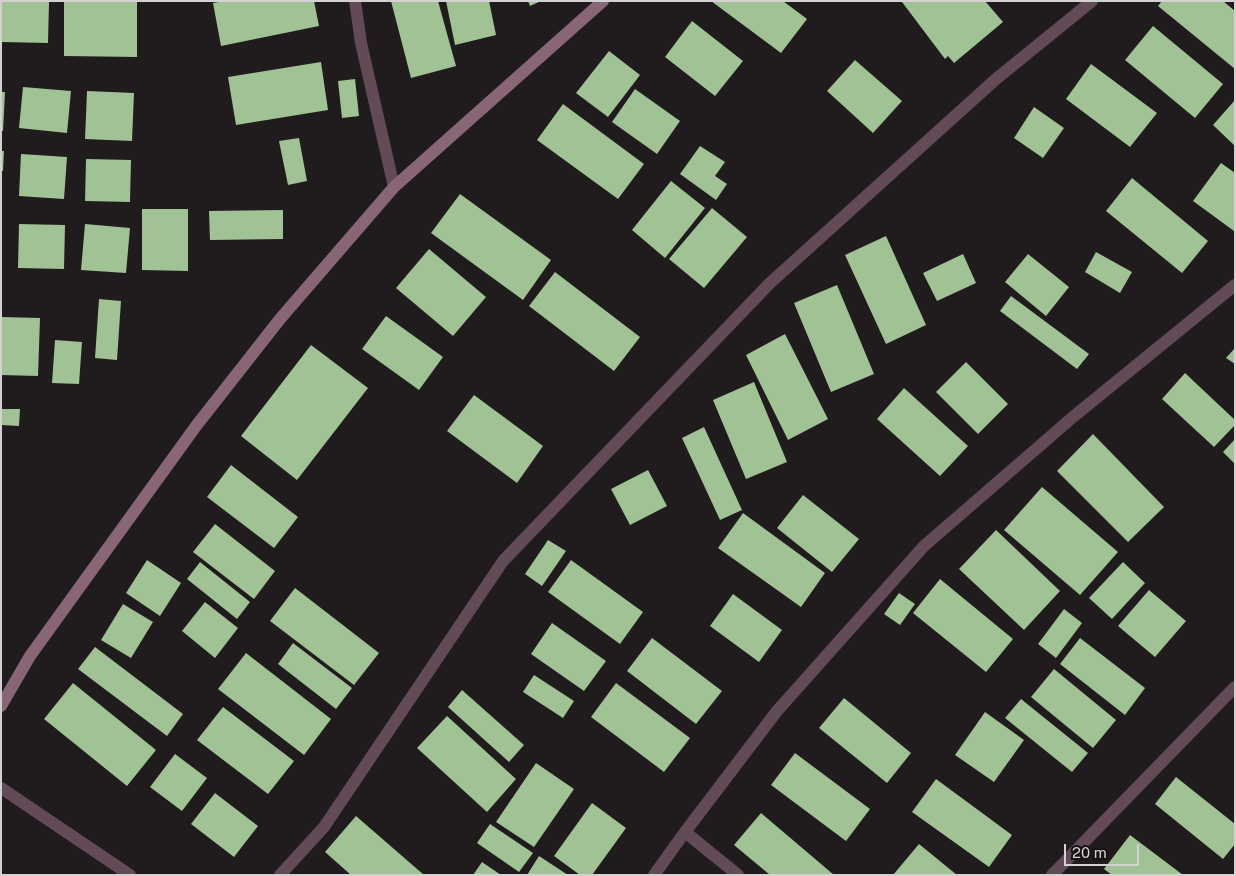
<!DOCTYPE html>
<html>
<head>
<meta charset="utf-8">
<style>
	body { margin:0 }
	#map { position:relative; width:1236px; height:876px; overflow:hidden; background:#201b1d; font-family:"Public Sans",sans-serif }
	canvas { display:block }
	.frame { position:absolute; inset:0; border:2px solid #d4d1d2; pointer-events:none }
	.scale { position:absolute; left:1064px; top:844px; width:75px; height:22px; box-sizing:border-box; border:2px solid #d4d1d2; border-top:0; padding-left:6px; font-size:15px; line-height:18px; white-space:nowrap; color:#d4d1d2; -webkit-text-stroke:4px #161214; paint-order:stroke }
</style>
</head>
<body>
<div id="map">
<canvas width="1236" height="876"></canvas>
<div class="frame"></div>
<div class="scale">20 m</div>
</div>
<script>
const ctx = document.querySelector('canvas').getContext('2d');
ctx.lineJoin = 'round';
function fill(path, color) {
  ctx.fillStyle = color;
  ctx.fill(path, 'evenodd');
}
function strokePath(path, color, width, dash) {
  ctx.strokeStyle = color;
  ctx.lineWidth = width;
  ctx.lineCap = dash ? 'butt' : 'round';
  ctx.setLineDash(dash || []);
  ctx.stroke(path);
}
fill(new Path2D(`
	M 1,1 L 49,2 L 48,43 L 1,42 Z
	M 224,1 L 314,1 L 319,26 L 221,46 L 213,3 Z
	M 391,1 L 438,1 L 456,66 L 411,78 Z
	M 446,1 L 489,1 L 496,35 L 455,45 Z
	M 528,1 L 541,1 L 530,6 Z
	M 711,1 L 783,1 L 807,19 L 781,53 Z
	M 903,1 L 985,1 L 1003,22 L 954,63 L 948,56 L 945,59 L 902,2 Z
	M 1162,1 L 1223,1 L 1235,11 L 1235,69 L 1158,6 Z
	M 64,2 L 137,2 L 137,57 L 64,56 Z
	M 692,21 L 743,61 L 715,96 L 665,57 Z
	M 1153,26 L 1223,84 L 1195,118 L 1125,60 Z
	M 609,51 L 640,75 L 608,117 L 576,93 Z
	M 855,60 L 902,101 L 873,133 L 827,91 Z
	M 321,62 L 328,110 L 236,125 L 228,77 Z
	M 1091,64 L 1157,113 L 1130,147 L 1066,99 Z
	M 355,79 L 359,116 L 342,118 L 338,81 Z
	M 23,87 L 71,91 L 67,133 L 19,128 Z
	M 635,89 L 680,121 L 657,154 L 612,122 Z
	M 87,91 L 134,93 L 132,141 L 85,139 Z
	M 1,92 L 5,92 L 3,131 L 1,131 Z
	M 1235,100 L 1235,146 L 1213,125 Z
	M 563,104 L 644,164 L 618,199 L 537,140 Z
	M 1034,107 L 1064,128 L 1043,158 L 1014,138 Z
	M 299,138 L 307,181 L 288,185 L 279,141 Z
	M 700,146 L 725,162 L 715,176 L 727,184 L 716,200 L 680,174 Z
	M 1,151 L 4,151 L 3,171 L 1,171 Z
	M 21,154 L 67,157 L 64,199 L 19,196 Z
	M 86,159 L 131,160 L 130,202 L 85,201 Z
	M 1221,163 L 1235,173 L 1235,230 L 1234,231 L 1193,201 Z
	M 1132,178 L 1208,241 L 1182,273 L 1106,211 Z
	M 671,181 L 705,208 L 665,258 L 632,230 Z
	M 460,194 L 551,260 L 523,300 L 431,233 Z
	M 712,208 L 747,237 L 704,288 L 669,259 Z
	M 142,209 L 188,209 L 188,271 L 142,270 Z
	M 283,210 L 283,239 L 210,240 L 209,211 Z
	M 19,224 L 65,225 L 64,269 L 18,268 Z
	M 85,224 L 130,228 L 126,273 L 81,270 Z
	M 886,236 L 926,325 L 886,344 L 845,255 Z
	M 429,249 L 486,297 L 453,336 L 396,288 Z
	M 1096,252 L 1132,272 L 1120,293 L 1085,272 Z
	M 963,254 L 976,283 L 937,301 L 923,273 Z
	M 1028,254 L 1069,287 L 1046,316 L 1005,282 Z
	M 555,272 L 640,337 L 614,371 L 529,306 Z
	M 837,285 L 874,374 L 831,392 L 794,303 Z
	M 1011,296 L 1089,354 L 1077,369 L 1000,311 Z
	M 99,299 L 121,301 L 117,360 L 95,358 Z
	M 386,316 L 443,357 L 419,390 L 362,349 Z
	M 1,317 L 40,318 L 38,376 L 1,375 Z
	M 785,334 L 828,419 L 788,440 L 746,355 Z
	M 55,340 L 82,342 L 79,384 L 52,383 Z
	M 311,345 L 368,388 L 297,480 L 241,436 Z
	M 1235,348 L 1235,364 L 1226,358 Z
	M 966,362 L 1008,404 L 978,434 L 936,392 Z
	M 1185,373 L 1235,420 L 1235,425 L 1214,447 L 1162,399 Z
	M 754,382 L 787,462 L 746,479 L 713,400 Z
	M 904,388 L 968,446 L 940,476 L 877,419 Z
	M 474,395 L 543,446 L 517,483 L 447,431 Z
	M 1,409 L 20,409 L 19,426 L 1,425 Z
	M 704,427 L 742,510 L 720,520 L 682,438 Z
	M 1093,434 L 1164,507 L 1128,542 L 1057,471 Z
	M 1235,439 L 1235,464 L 1223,452 Z
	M 231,465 L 298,517 L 274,548 L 207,497 Z
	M 648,470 L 667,506 L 630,525 L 611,489 Z
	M 1042,487 L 1118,552 L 1080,595 L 1004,530 Z
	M 803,495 L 859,539 L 832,572 L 777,528 Z
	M 743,513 L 825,573 L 801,607 L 718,548 Z
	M 215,524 L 275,571 L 254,599 L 193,552 Z
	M 996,530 L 1060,591 L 1024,630 L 959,569 Z
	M 548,540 L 566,551 L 542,586 L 525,574 Z
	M 147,560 L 181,583 L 160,616 L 126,593 Z
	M 571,560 L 643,612 L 620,644 L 548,592 Z
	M 200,562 L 250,602 L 237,619 L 187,579 Z
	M 1123,562 L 1145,583 L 1112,619 L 1089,598 Z
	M 940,579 L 1013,639 L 986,672 L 913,613 Z
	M 295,588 L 379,653 L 354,685 L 270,621 Z
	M 1149,590 L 1186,621 L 1155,657 L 1118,626 Z
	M 899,593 L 915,604 L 900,625 L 884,614 Z
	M 733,594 L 782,630 L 759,662 L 710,626 Z
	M 205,602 L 238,628 L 215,658 L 182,631 Z
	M 123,604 L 153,622 L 131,658 L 101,640 Z
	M 1064,609 L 1082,623 L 1056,658 L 1038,644 Z
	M 552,623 L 606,661 L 584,691 L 531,654 Z
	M 652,638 L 722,691 L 696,724 L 627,671 Z
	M 1080,638 L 1145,688 L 1125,715 L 1060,664 Z
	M 293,643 L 352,688 L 336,709 L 278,664 Z
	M 95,647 L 183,714 L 167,736 L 78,669 Z
	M 246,653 L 331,719 L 304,755 L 218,689 Z
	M 1054,669 L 1116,720 L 1093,748 L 1031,697 Z
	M 534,675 L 574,701 L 563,718 L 523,692 Z
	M 73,683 L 156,750 L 127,786 L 44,719 Z
	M 616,683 L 690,738 L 664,772 L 591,717 Z
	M 462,690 L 524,745 L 509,762 L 448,707 Z
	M 844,698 L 911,753 L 887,783 L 819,728 Z
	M 1021,699 L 1088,753 L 1072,772 L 1005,718 Z
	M 223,707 L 294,761 L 268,794 L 197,740 Z
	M 985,712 L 1024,740 L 994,782 L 955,755 Z
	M 447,716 L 516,779 L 487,812 L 417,748 Z
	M 795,753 L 870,809 L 846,841 L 771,785 Z
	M 175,754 L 207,778 L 182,811 L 150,787 Z
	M 536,763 L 574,789 L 534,847 L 496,822 Z
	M 1176,777 L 1235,824 L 1235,844 L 1223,859 L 1155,804 Z
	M 936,779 L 1012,835 L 989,867 L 912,812 Z
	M 215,793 L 258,826 L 234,857 L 191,824 Z
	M 592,803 L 626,828 L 592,875 L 580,875 L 554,856 Z
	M 761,813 L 834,875 L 770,875 L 734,845 Z
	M 356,816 L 424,875 L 351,875 L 325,852 Z
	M 490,824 L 533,853 L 519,872 L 477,843 Z
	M 1130,835 L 1183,875 L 1112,875 L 1104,869 Z
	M 919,844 L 957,875 L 893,875 Z
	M 539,856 L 568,875 L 527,875 Z
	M 482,862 L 501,875 L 473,875 Z`), '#a0c294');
strokePath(new Path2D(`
	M 355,1 L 361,43 L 394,187
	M 1,788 L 130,875
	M 685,832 L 738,875
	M 280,875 L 324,827 L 503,561 L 770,283 L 996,79 L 1092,1
	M 654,875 L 685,832 L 777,711 L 924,546 L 1073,417 L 1235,285
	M 1052,875 L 1235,687`), '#624b56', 12);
strokePath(new Path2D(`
	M 1,706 L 30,656 L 196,426 L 280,319 L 394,187 L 603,1`), '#896676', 12);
</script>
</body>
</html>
